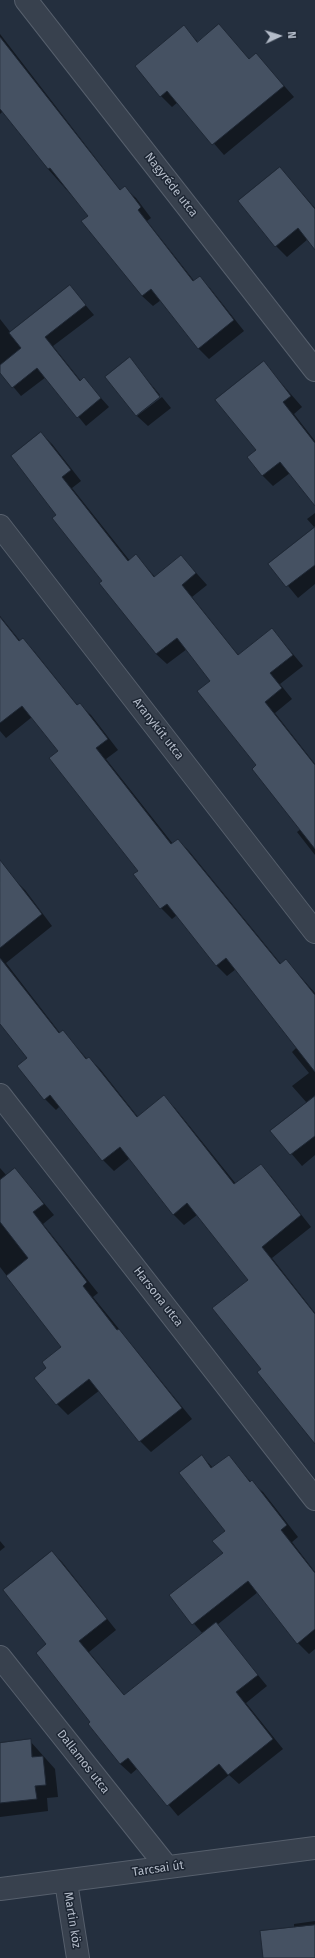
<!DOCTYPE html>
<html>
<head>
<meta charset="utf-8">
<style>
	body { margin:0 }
	#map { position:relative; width:315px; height:1958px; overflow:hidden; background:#242f3e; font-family:"Fira Sans",sans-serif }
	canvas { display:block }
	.north { position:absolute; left:259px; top:16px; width:40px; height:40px; -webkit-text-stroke:3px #1d2633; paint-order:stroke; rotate:86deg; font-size:11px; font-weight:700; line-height:16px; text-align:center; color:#b4bcc9 }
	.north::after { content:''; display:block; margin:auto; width:14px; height:18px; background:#b4bcc9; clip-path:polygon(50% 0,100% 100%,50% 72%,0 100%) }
</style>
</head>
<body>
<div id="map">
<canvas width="315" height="1958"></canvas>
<div class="north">N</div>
</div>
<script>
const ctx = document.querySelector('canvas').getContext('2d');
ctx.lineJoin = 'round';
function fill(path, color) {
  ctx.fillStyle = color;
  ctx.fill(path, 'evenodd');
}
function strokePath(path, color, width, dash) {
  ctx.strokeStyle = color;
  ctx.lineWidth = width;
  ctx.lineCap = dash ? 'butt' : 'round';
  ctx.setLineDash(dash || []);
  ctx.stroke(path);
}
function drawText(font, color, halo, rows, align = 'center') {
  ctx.font = font + ' "Fira Sans",sans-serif';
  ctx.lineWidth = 3;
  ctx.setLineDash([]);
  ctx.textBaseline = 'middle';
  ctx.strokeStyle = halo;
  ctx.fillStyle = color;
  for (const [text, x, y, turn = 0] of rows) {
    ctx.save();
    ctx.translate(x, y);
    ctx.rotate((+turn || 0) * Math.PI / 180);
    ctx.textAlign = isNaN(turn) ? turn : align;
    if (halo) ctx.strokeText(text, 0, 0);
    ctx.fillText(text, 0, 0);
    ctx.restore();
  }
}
fill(new Path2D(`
	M 219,25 L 250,60 L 256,54 L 294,97 L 224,155 L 178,102 L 172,107 L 161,96 L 184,27 L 198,42 Z
	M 0,34 L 121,191 L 125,188 L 136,198 L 151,218 L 147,221 L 195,282 L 199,278 L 210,288 L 244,331 L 209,359 L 198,348 L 161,300 L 153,306 L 142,296 L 83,221 L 90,216 L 48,169 L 3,111 L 0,114 Z
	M 280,168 L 315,208 L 315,246 L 308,239 L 287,257 L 276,246 Z
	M 70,287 L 94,315 L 53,346 L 81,381 L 84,379 L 109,407 L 86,426 L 46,377 L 21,396 L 0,371 L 0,319 L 11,333 Z
	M 130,359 L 160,395 L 136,415 Z
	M 264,363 L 302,407 L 294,414 L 315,441 L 315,504 L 290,473 L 273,486 L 262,475 L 257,450 Z
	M 162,397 L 171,408 L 148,426 L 137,416 Z
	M 41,433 L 52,444 L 81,481 L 72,488 L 130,561 L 136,555 L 155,577 L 181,556 L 207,585 L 192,597 L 239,656 L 272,629 L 303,666 L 280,684 L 292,699 L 275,713 L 315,764 L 315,855 L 297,832 L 301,829 L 258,766 L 211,681 L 187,649 L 167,664 L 156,654 L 58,515 Z
	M 315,513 L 315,584 L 298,598 L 270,564 L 315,528 L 307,519 Z
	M 0,616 L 21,642 L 23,640 L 34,651 L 78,706 L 80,705 L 91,715 L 118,750 L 106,759 L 173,844 L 178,840 L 189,851 L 281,964 L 286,960 L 315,993 L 315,1155 L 302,1166 L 272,1131 L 307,1103 L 292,1086 L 309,1073 L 292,1052 L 297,1047 L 236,969 L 227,976 L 216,965 L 177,915 L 172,919 L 161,908 L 134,875 L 139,871 L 59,751 L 32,717 L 6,738 L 0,731 Z
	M 14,879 L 25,890 L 52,926 L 6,963 L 60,1033 L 63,1031 L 87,1059 L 89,1058 L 100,1069 L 138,1117 L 164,1097 L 175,1108 L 236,1184 L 260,1165 L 271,1176 L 311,1227 L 272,1258 L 315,1313 L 315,1443 L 263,1369 L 250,1280 L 197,1215 L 184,1225 L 173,1214 L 130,1158 L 114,1171 L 103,1160 L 60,1106 L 56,1110 L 45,1099 L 28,1058 L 0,1023 L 0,890 Z
	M 0,1168 L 7,1176 L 15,1169 L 54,1215 L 43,1224 L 98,1293 L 93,1297 L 192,1419 L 151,1452 L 140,1441 L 100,1390 L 68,1415 L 57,1404 L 62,1347 L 0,1267 Z
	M 202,1456 L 213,1468 L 228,1456 L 251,1482 L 263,1492 L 298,1537 L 292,1542 L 315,1572 L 315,1649 L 309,1654 L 298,1643 L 258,1592 L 217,1625 L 267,1686 L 246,1703 L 283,1749 L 239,1784 L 229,1775 L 178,1816 L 138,1768 L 131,1774 L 120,1764 L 89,1724 L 91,1722 L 47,1645 L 52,1552 L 62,1562 L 116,1630 L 89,1652 L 125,1696 L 203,1634 L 170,1596 L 224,1554 L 226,1531 Z
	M 0,1541 L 5,1547 L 0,1551 Z
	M 30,1741 L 55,1769 L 58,1797 L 47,1798 L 48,1811 L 0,1817 L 0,1744 Z
	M 315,1921 L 315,1958 L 264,1958 L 294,1928 L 294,1924 Z`), '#0007');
const building = new Path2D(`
	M 219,24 L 249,59 L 256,53 L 284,86 L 212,145 L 167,91 L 160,97 L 135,66 L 184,25 L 197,42 Z
	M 0,37 L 120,190 L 125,186 L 141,207 L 138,210 L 193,281 L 200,276 L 234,320 L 198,349 L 151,289 L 142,296 L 81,221 L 88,216 L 50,168 L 48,169 L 0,109 Z
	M 280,167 L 315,209 L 315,250 L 298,228 L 275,247 L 238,201 Z
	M 70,285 L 86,305 L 45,337 L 80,381 L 84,377 L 101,398 L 77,418 L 37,368 L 12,388 L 0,373 L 0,365 L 21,348 L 9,333 Z
	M 130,357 L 160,397 L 136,416 L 105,377 Z
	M 264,361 L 291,396 L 283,402 L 315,443 L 315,506 L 280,462 L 262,476 L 247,457 L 256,450 L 215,400 Z
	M 41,432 L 71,470 L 62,477 L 128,561 L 136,554 L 154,577 L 181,555 L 196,573 L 182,585 L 238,655 L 272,628 L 293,655 L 270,673 L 282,688 L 265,702 L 315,765 L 315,849 L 252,769 L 256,765 L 197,691 L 210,681 L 177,638 L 156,654 L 99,583 L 102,581 L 52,518 L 56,515 L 11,456 Z
	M 315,527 L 315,565 L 286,587 L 268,564 Z
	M 0,617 L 19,641 L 23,638 L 77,705 L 80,703 L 108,739 L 96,748 L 171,844 L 178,839 L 280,964 L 286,959 L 315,995 L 315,1072 L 226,958 L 216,966 L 167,904 L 160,909 L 133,874 L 138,871 L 49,758 L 58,751 L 22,706 L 0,723 Z
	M 0,860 L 42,914 L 0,948 Z
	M 0,958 L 59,1033 L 63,1030 L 86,1059 L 89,1057 L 137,1117 L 164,1095 L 234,1184 L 261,1164 L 301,1215 L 262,1247 L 315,1314 L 315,1444 L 257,1372 L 261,1369 L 212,1308 L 248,1280 L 187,1203 L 173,1215 L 120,1147 L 102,1161 L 50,1095 L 44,1100 L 17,1066 L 27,1058 L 0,1024 Z
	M 315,1096 L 315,1136 L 290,1155 L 270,1131 Z
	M 15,1168 L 44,1204 L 33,1212 L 87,1282 L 83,1286 L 117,1330 L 119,1329 L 182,1408 L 139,1442 L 89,1379 L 56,1405 L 34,1378 L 46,1368 L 42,1362 L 61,1347 L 6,1276 L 28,1258 L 0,1222 L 0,1180 Z
	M 202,1455 L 211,1468 L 229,1455 L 250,1482 L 252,1480 L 287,1525 L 281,1530 L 315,1573 L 315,1629 L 297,1644 L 248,1581 L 192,1625 L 169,1595 L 223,1553 L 212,1541 L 225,1531 L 179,1473 Z
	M 52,1551 L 107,1619 L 79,1641 L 124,1695 L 216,1622 L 258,1675 L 236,1692 L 273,1739 L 228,1775 L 219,1764 L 167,1806 L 128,1758 L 120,1764 L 88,1724 L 90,1722 L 36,1653 L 46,1644 L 3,1590 Z
	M 31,1739 L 32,1757 L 43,1756 L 46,1785 L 35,1786 L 37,1799 L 0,1803 L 0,1743 Z
	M 315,1925 L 315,1958 L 263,1958 L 260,1931 Z`);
fill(building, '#455162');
strokePath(building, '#1f2835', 1);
const minor = new Path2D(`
	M 26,0 L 315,370
	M 0,526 L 315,932
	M 0,1095 L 315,1499
	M 0,1657 L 167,1867
	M 66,1882 L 78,1958
	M 0,1889 L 315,1848`);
strokePath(minor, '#565f6c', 24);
strokePath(minor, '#38414e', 22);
drawText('12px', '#b4bcc9', '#1d2633', [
	["Nagyréde utca",171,185,52],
	["Aranykút utca",158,729,52],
	["Harsona utca",158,1297,52],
	["Dallamos utca",83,1762,52],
	["Tarcsai út",158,1869,-8],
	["Martin köz",72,1920,81]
]);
</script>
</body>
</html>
